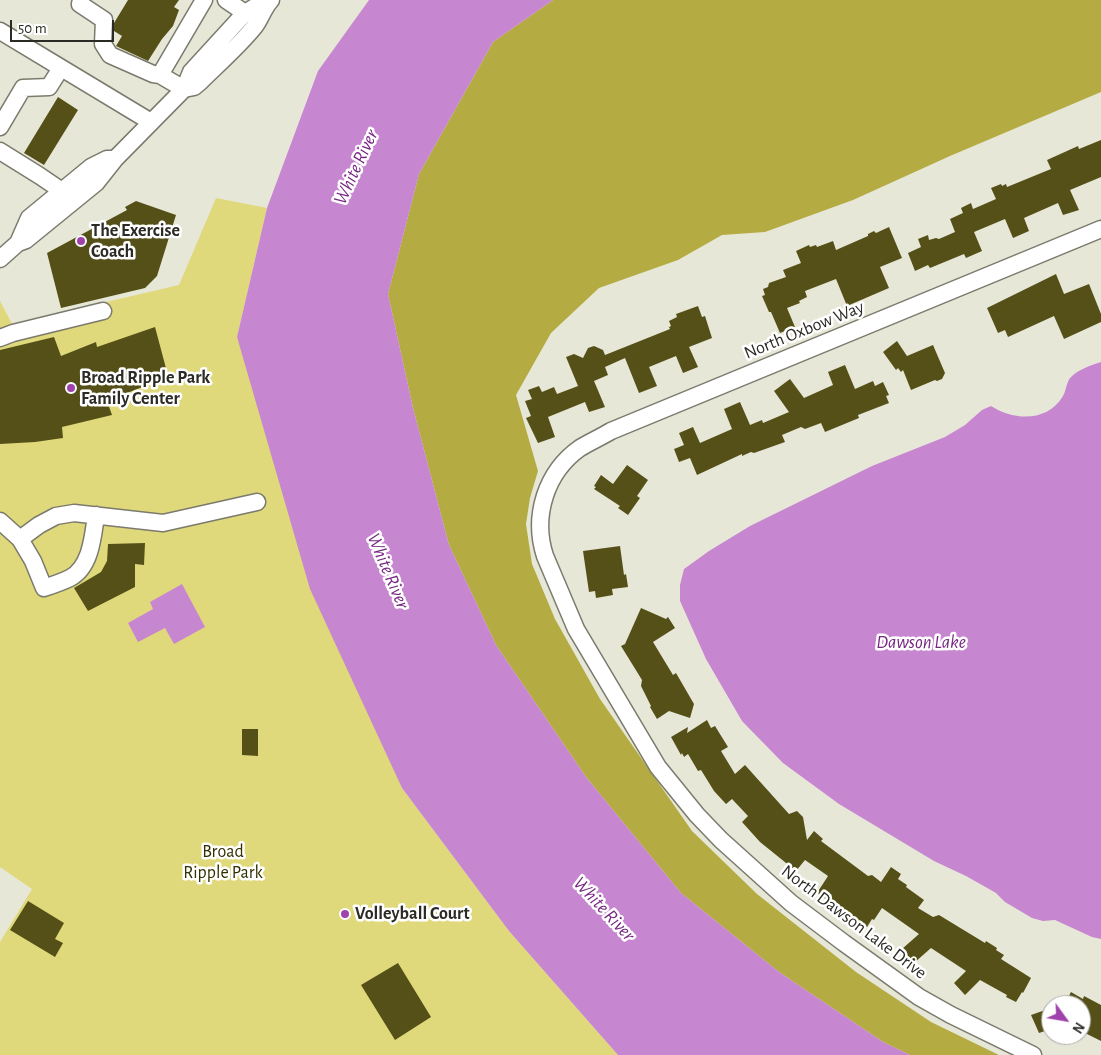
<!DOCTYPE html>
<html>
<head>
<meta charset="utf-8">
<style>
	body { margin:0 }
	#map { position:relative; width:1101px; height:1055px; overflow:hidden; background:#e7e7d8; font-family:"Alegreya Sans",sans-serif }
	canvas { display:block }
	.north { position:absolute; left:1041px; top:995px; width:50px; height:50px; box-sizing:border-box; background:#fff; border:1px solid #aaaaa8; border-radius:50%; rotate:122deg; font-size:14px; font-weight:700; line-height:20px; text-align:center; color:#2b2a25 }
	.north::after { content:''; display:block; margin:auto; width:18px; height:22px; background:#9f42ac; clip-path:polygon(50% 0,100% 100%,50% 72%,0 100%) }
	.scale { position:absolute; left:10px; top:20px; width:104px; height:22px; box-sizing:border-box; border:2px solid #2b2a25; border-top:0; padding-left:6px; font-size:15px; line-height:18px; white-space:nowrap; color:#2b2a25; -webkit-text-stroke:4px #fff; paint-order:stroke }
</style>
</head>
<body>
<div id="map">
<canvas width="1101" height="1055"></canvas>
<div class="north">N</div>
<div class="scale">50 m</div>
</div>
<script>
const ctx = document.querySelector('canvas').getContext('2d');
ctx.lineJoin = 'round';
function fill(path, color) {
  ctx.fillStyle = color;
  ctx.fill(path, 'evenodd');
}
function strokePath(path, color, width, dash) {
  ctx.strokeStyle = color;
  ctx.lineWidth = width;
  ctx.lineCap = dash ? 'butt' : 'round';
  ctx.setLineDash(dash || []);
  ctx.stroke(path);
}
function drawText(font, color, halo, rows, align = 'center') {
  ctx.font = font + ' "Alegreya Sans",sans-serif';
  ctx.lineWidth = 5;
  ctx.setLineDash([]);
  ctx.textBaseline = 'middle';
  ctx.strokeStyle = halo;
  ctx.fillStyle = color;
  for (const [text, x, y, turn = 0] of rows) {
    ctx.save();
    ctx.translate(x, y);
    ctx.rotate((+turn || 0) * Math.PI / 180);
    ctx.textAlign = isNaN(turn) ? turn : align;
    if (halo) ctx.strokeText(text, 0, 0);
    ctx.fillText(text, 0, 0);
    ctx.restore();
  }
}
fill(new Path2D(`
	M 216,198 L 267,208 L 237,337 L 402,788 L 509,931 L 618,1055 L 0,1055 L 0,942 L 32,889 L 0,867 L 0,301 L 12,324 L 179,285 Z`), '#dfd97b');
fill(new Path2D(`
	M 553,0 L 1101,0 L 1101,92 L 950,156 L 853,200 L 765,232 L 722,235 L 678,260 L 599,288 L 551,333 L 516,395 L 538,471 L 530,498 L 526,524 L 532,564 L 555,619 L 600,699 L 692,831 L 757,894 L 856,972 L 931,1022 L 999,1055 L 910,1055 L 883,1042 L 779,972 L 681,893 L 586,777 L 496,645 L 449,545 L 413,408 L 388,294 L 419,174 L 493,42 Z`), '#b4ac42');
fill(new Path2D(`
	M 369,0 L 553,0 L 493,42 L 419,174 L 388,294 L 413,408 L 449,545 L 496,645 L 586,777 L 681,893 L 779,972 L 883,1042 L 910,1055 L 618,1055 L 509,931 L 402,788 L 310,589 L 237,337 L 267,208 L 318,71 Z
	M 1101,362 L 1101,939 L 1092,937 L 1055,920 L 1043,921 L 1032,918 L 1005,902 L 996,893 L 966,876 L 934,861 L 839,804 L 783,763 L 742,721 L 706,659 L 680,601 L 680,585 L 684,569 L 709,551 L 750,526 L 872,466 L 945,437 L 965,425 L 982,410 L 991,406 C 1014,421 1048,422 1063,396 C 1066,391 1066,384 1070,378 C 1077,370 1091,365 1101,362 Z
	M 182,584 L 205,627 L 174,644 L 165,628 L 138,642 L 128,623 L 153,609 L 150,602 Z`), '#c786d0');
fill(new Path2D(`
	M 128,0 L 179,0 L 174,7 L 179,10 L 173,26 L 162,39 L 148,61 L 116,46 L 122,36 L 114,31 L 114,23 Z
	M 58,97 L 78,110 L 44,165 L 24,153 Z
	M 1101,140 L 1101,177 L 1070,190 L 1079,210 L 1063,215 L 1058,203 L 1024,218 L 1029,231 L 1013,238 L 1005,219 L 974,232 L 982,251 L 966,258 L 964,254 L 930,268 L 928,265 L 915,271 L 908,253 L 921,247 L 918,239 L 928,235 L 929,240 L 936,238 L 939,239 L 955,232 L 950,219 L 963,213 L 961,208 L 971,203 L 973,209 L 996,199 L 991,188 L 1001,184 L 1002,186 L 1006,184 L 1007,187 L 1051,169 L 1047,160 L 1078,146 L 1079,149 Z
	M 136,201 L 176,215 L 157,276 L 145,288 L 61,308 L 47,253 L 127,210 L 125,207 Z
	M 889,227 L 902,258 L 880,267 L 889,288 L 847,306 L 836,279 L 805,291 L 807,297 L 799,301 L 800,303 L 787,308 L 795,327 L 780,333 L 771,312 L 769,312 L 762,296 L 765,295 L 763,289 L 768,287 L 769,283 L 786,277 L 783,270 L 801,263 L 796,251 L 809,245 L 810,247 L 816,245 L 817,247 L 833,241 L 836,250 L 868,236 L 868,234 L 874,231 L 876,233 Z
	M 1056,274 L 1064,294 L 1089,284 L 1101,314 L 1101,322 L 1064,339 L 1054,316 L 1008,337 L 1005,330 L 998,333 L 987,308 Z
	M 698,306 L 702,317 L 705,316 L 712,338 L 689,347 L 698,367 L 683,373 L 676,356 L 649,367 L 657,386 L 639,393 L 625,358 L 605,367 L 608,375 L 594,381 L 605,407 L 589,412 L 585,402 L 548,417 L 555,437 L 538,443 L 526,418 L 531,416 L 525,401 L 532,399 L 528,390 L 539,386 L 542,392 L 554,387 L 557,394 L 578,386 L 566,357 L 574,354 L 583,358 L 588,348 L 594,346 L 603,350 L 605,355 L 670,329 L 669,327 L 671,326 L 669,321 L 677,317 L 676,314 Z
	M 155,327 L 167,372 L 154,379 L 155,382 L 107,401 L 112,415 L 62,427 L 63,438 L 35,442 L 0,444 L 0,350 L 54,337 L 61,356 L 96,342 L 97,347 Z
	M 897,341 L 907,356 L 933,345 L 945,373 L 942,379 L 937,381 L 935,380 L 911,390 L 903,370 L 901,372 L 898,368 L 896,370 L 883,352 Z
	M 845,365 L 855,389 L 873,381 L 875,386 L 883,382 L 889,395 L 886,396 L 889,403 L 858,415 L 859,418 L 825,432 L 821,423 L 805,429 L 801,427 L 782,435 L 785,442 L 754,453 L 751,452 L 742,456 L 742,454 L 697,475 L 690,458 L 679,462 L 674,449 L 684,445 L 679,433 L 693,427 L 700,443 L 732,429 L 724,409 L 740,402 L 750,425 L 762,420 L 763,423 L 789,412 L 774,391 L 790,379 L 804,398 L 833,385 L 828,372 Z
	M 627,465 L 648,480 L 637,496 L 640,498 L 628,515 L 618,508 L 620,506 L 594,489 L 596,487 L 594,486 L 601,475 L 613,484 Z
	M 145,543 L 144,565 L 135,564 L 135,587 L 88,611 L 74,588 L 101,572 L 107,561 L 108,544 Z
	M 620,546 L 624,575 L 626,574 L 628,587 L 612,589 L 613,595 L 596,598 L 595,591 L 589,592 L 583,551 Z
	M 641,608 L 666,619 L 668,617 L 675,628 L 653,642 L 673,675 L 676,673 L 694,704 L 690,718 L 669,711 L 657,719 L 650,707 L 651,706 L 641,686 L 642,680 L 621,646 L 625,644 Z
	M 707,720 L 711,728 L 715,726 L 728,747 L 721,751 L 735,774 L 745,765 L 789,814 L 797,811 L 803,817 L 807,840 L 814,831 L 823,839 L 821,841 L 868,876 L 872,875 L 881,882 L 891,867 L 901,874 L 898,879 L 907,885 L 906,887 L 924,900 L 918,908 L 933,917 L 939,915 L 985,943 L 986,941 L 997,948 L 996,950 L 1004,955 L 1001,959 L 1031,978 L 1023,993 L 1022,992 L 1016,1002 L 1006,997 L 1007,995 L 980,980 L 965,995 L 954,983 L 966,971 L 931,948 L 914,963 L 902,949 L 919,934 L 882,908 L 874,920 L 872,919 L 867,927 L 817,893 L 828,876 L 805,860 L 796,871 L 760,842 L 742,822 L 748,816 L 732,799 L 726,804 L 714,791 L 701,770 L 698,771 L 688,754 L 684,757 L 682,753 L 681,755 L 671,737 L 688,727 L 687,733 Z
	M 242,729 L 258,729 L 258,756 L 242,755 Z
	M 28,901 L 64,923 L 55,939 L 63,943 L 55,957 L 10,930 Z
	M 398,963 L 431,1017 L 395,1040 L 361,985 Z
	M 1071,992 L 1083,999 L 1084,996 L 1101,1005 L 1101,1041 L 1081,1031 L 1081,1005 L 1064,1005 Z
	M 1051,1008 L 1051,1029 L 1039,1033 L 1031,1015 Z`), '#555018');
const minor = new Path2D(`
	M 81,0 L 80,4 L 104,20 L 103,44 L 110,55 L 153,74 L 160,75 L 184,89
	M 226,0 L 245,13
	M 0,31 L 151,122
	M 160,75 L 204,0
	M 184,89 L 194,87 L 200,82 C 218,64 239,46 255,26 C 261,18 264,7 271,0
	M 0,127 L 23,88 L 49,87 L 61,68
	M 0,151 L 40,176 L 62,191
	M 18,243 L 29,218 L 91,167 L 107,159 L 115,159
	M 0,259 L 18,243 L 26,240 L 96,183 L 115,159 L 184,89 L 191,72 L 245,13 L 258,5 L 267,4
	M 0,338 L 13,333 L 103,311
	M 0,521 L 20,539 L 39,525 L 56,516 L 74,513 L 163,523 L 257,502
	M 20,539 L 33,561 L 44,588 C 53,585 62,582 70,578 C 91,567 93,536 96,515
	M 1033,1055 L 951,1015 L 919,997 L 844,943 L 791,903 L 721,840 L 697,815 L 658,767 L 576,629 L 545,556 C 532,516 546,472 580,448 C 590,442 601,437 611,431 L 1101,229`);
strokePath(minor, '#7b7a6d', 19);
strokePath(minor, '#fff', 16);
for (const [x, y, r, color] of [
	[81,241,5,"#9f42ac"],
	[71,388,5,"#9f42ac"],
	[345,914,5,"#9f42ac"]
]) {
  const dot = new Path2D();
  dot.arc(x, y, r, 0, 2 * Math.PI);
  ctx.fillStyle = color;
  ctx.fill(dot);
  strokePath(dot, '#fff', 2);
}
drawText('bold 18px', '#2b2a25', '#fff', [
	["The Exercise",91,231],
	["Coach",91,252],
	["Broad Ripple Park",81,378],
	["Family Center",81,399],
	["Volleyball Court",355,914]
], 'left');
drawText('18px', '#2b2a25', '#fff', [
	["North Oxbow Way",804,330,-22],
	["North Dawson Lake Drive",854,922,37]
]);
drawText('18px', '#322f01', '#fff', [
	["Broad",223,852],
	["Ripple Park",223,873]
]);
drawText('italic 19px', '#752780', '#fff', [
	["White River",356,167,-65],
	["White River",388,571,67],
	["Dawson Lake",921,642],
	["White River",604,909,47]
]);
</script>
</body>
</html>
